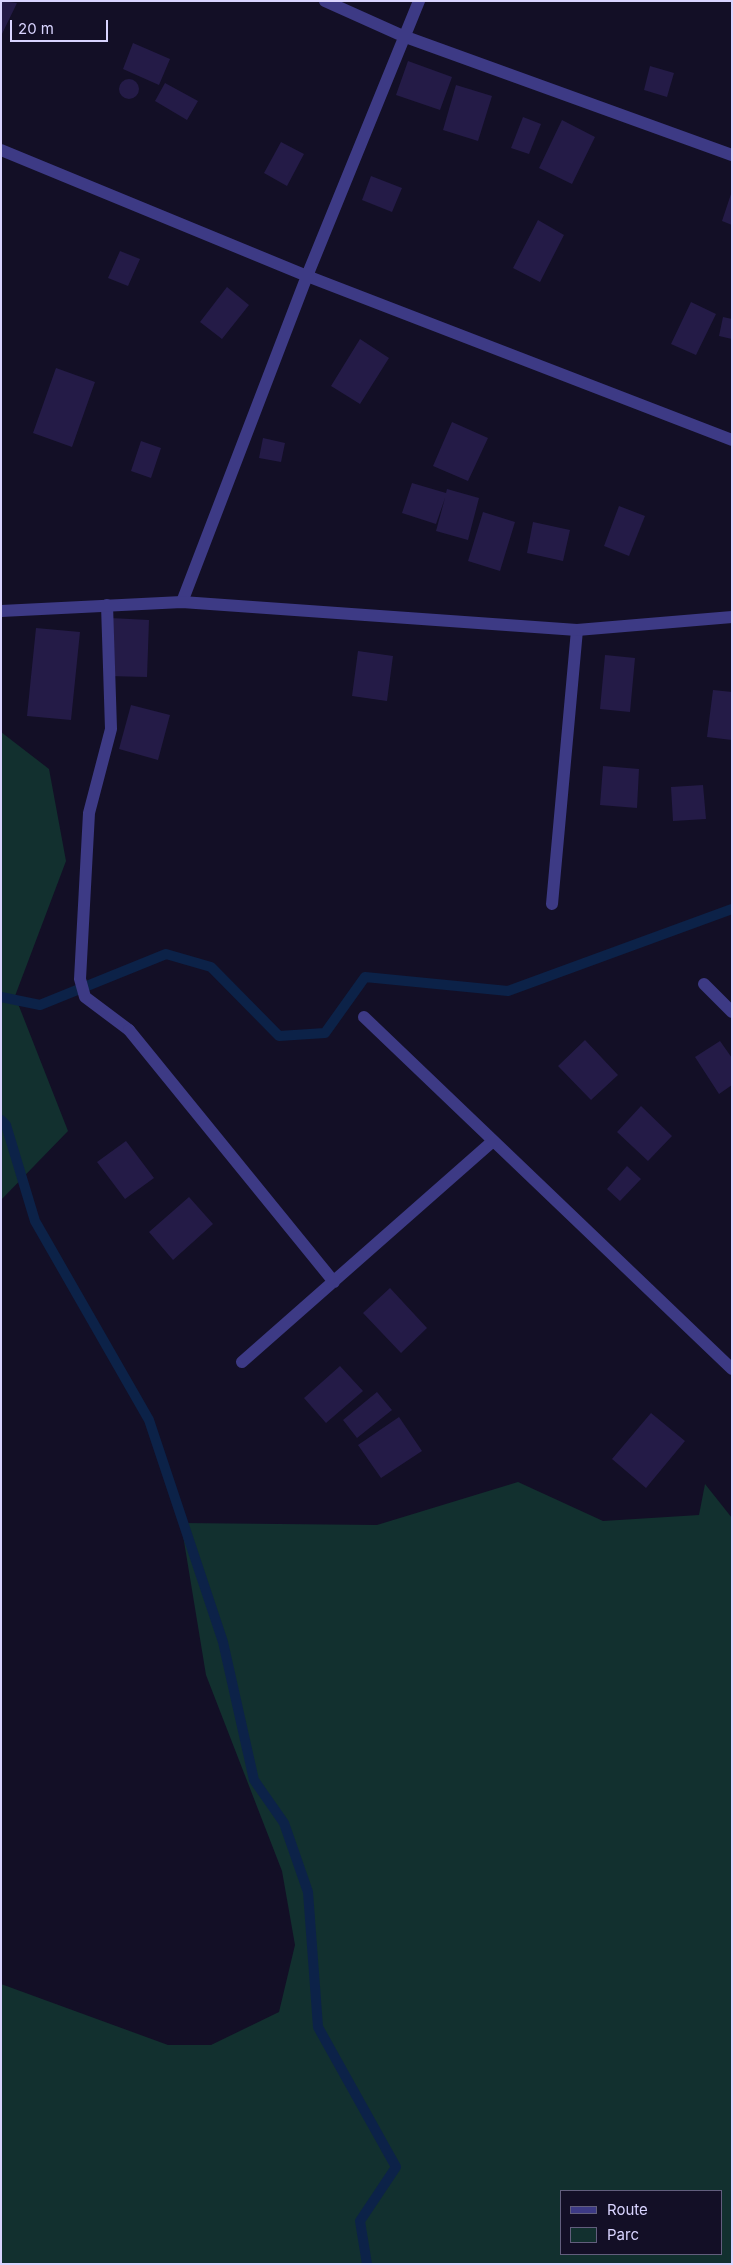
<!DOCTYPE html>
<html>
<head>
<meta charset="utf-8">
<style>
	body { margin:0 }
	#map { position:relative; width:733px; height:2265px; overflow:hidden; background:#130f26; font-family:Inter,sans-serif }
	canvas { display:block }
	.frame { position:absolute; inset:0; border:2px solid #d9d4ff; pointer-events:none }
	.legend { position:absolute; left:560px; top:2190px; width:162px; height:65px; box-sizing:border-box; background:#130f26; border:1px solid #625e7d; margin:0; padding:6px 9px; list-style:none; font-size:15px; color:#d9d4ff }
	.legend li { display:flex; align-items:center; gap:10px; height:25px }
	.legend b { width:25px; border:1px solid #625e7d }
	.scale { position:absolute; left:10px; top:20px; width:98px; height:22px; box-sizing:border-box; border:2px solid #d9d4ff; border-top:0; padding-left:6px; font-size:15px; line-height:18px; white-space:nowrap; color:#d9d4ff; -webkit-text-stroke:4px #130f26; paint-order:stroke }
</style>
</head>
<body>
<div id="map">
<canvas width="733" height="2265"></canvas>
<div class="frame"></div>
<ul class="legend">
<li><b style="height:6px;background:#3d3a85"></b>Route</li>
<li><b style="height:14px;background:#12302f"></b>Parc</li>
</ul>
<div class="scale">20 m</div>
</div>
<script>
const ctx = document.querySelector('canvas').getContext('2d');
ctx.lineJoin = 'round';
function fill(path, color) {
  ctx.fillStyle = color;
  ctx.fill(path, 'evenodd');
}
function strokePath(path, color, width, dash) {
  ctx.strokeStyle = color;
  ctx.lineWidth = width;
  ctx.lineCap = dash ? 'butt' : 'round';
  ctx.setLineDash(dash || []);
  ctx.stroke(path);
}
fill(new Path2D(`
	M 1,732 L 49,769 L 66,861 L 15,996 L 68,1131 L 1,1200 Z
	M 518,1482 L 603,1521 L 699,1515 L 705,1484 L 732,1518 L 732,2264 L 1,2264 L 1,1984 L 168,2045 L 211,2045 L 279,2012 L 295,1945 L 282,1871 L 206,1675 L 181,1523 L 377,1525 ZM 562,2191 L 722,2191 L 722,2254 L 562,2254 Z`), '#12302f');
strokePath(new Path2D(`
	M 1,997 L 40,1005 L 166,954 L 211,967 L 279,1036 L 325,1033 L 365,977 L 508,991 L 732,909
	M 1,1120 L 6,1125 L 35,1221 L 149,1420 L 223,1642 L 254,1780 L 284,1823 L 308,1892 L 318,2027 L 396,2167 L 360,2221 L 367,2264`), '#0c2248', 10);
fill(new Path2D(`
	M 1,1 L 17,3 L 1,36 Z
	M 133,43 L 170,59 L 159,85 L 123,69 Z
	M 408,61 L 452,77 L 440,110 L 396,95 Z
	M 650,66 L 674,73 L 667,97 L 644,90 Z
	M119 89a10 10 0 1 1 20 0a10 10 0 1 1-20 0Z
	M 165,83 L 198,101 L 187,120 L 155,101 Z
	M 456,85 L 492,96 L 478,141 L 443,130 Z
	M 523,117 L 541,124 L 529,154 L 511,148 Z
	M 562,120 L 595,137 L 572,184 L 539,168 Z
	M 281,142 L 304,154 L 287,186 L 264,173 Z
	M 371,176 L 402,188 L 392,212 L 362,200 Z
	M 731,194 L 732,194 L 732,225 L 722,221 Z
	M 538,220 L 564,235 L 540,282 L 513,268 Z
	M 120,251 L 140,259 L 128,286 L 108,278 Z
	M 227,287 L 249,305 L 222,339 L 200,322 Z
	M 691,302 L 716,314 L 696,355 L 671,344 Z
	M 723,317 L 732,319 L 732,339 L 719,336 Z
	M 360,339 L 389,358 L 360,404 L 331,386 Z
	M 56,368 L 95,382 L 72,447 L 33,433 Z
	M 452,422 L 488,438 L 468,481 L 433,466 Z
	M 263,438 L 285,443 L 281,462 L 259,458 Z
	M 141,441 L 161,448 L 151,478 L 131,471 Z
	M 412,483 L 446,493 L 447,489 L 479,498 L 468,540 L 436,531 L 445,498 L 436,524 L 402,513 Z
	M 619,506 L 645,516 L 629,556 L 604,546 Z
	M 483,512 L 515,522 L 500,571 L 468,561 Z
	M 533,522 L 570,530 L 563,561 L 527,553 Z
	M 110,618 L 149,620 L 147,677 L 108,676 Z
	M 36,628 L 80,632 L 71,720 L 27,716 Z
	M 358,651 L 393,656 L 387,701 L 352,696 Z
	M 605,655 L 635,658 L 630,712 L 600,709 Z
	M 713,690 L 732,692 L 732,740 L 707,737 Z
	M 131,705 L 170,715 L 158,760 L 119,749 Z
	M 603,766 L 639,769 L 637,808 L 600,805 Z
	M 703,785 L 706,819 L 673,821 L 671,787 Z
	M 585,1040 L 618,1075 L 591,1100 L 558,1066 Z
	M 720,1041 L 732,1058 L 732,1085 L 719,1094 L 695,1057 Z
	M 641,1106 L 672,1136 L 648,1161 L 617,1132 Z
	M 126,1141 L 154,1178 L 125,1199 L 97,1162 Z
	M 627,1166 L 641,1179 L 620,1201 L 607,1189 Z
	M 189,1197 L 213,1224 L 173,1260 L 149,1232 Z
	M 390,1288 L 427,1328 L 401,1353 L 363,1313 Z
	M 340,1366 L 363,1391 L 326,1423 L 304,1398 Z
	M 377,1392 L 392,1410 L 357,1438 L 343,1420 Z
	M 651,1413 L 685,1441 L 646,1488 L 612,1459 Z
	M 399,1417 L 422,1451 L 381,1478 L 358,1445 Z`), '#241b47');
strokePath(new Path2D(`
	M 107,605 L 111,729 L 89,813 L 80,979 L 85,997 L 129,1030`), '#3d3a85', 12);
strokePath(new Path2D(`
	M 325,1 L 403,36 L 732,155
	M 1,150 L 307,276 L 732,440
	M 182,602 L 307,276 L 419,1
	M 552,904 L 577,630
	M 704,984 L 732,1012
	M 364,1017 L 732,1369
	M 129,1030 L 334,1282
	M 242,1362 L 493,1141`), '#3d3a85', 12);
strokePath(new Path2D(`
	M 1,611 L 182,602 L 577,630 L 732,617`), '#3d3a85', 12);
</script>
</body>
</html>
